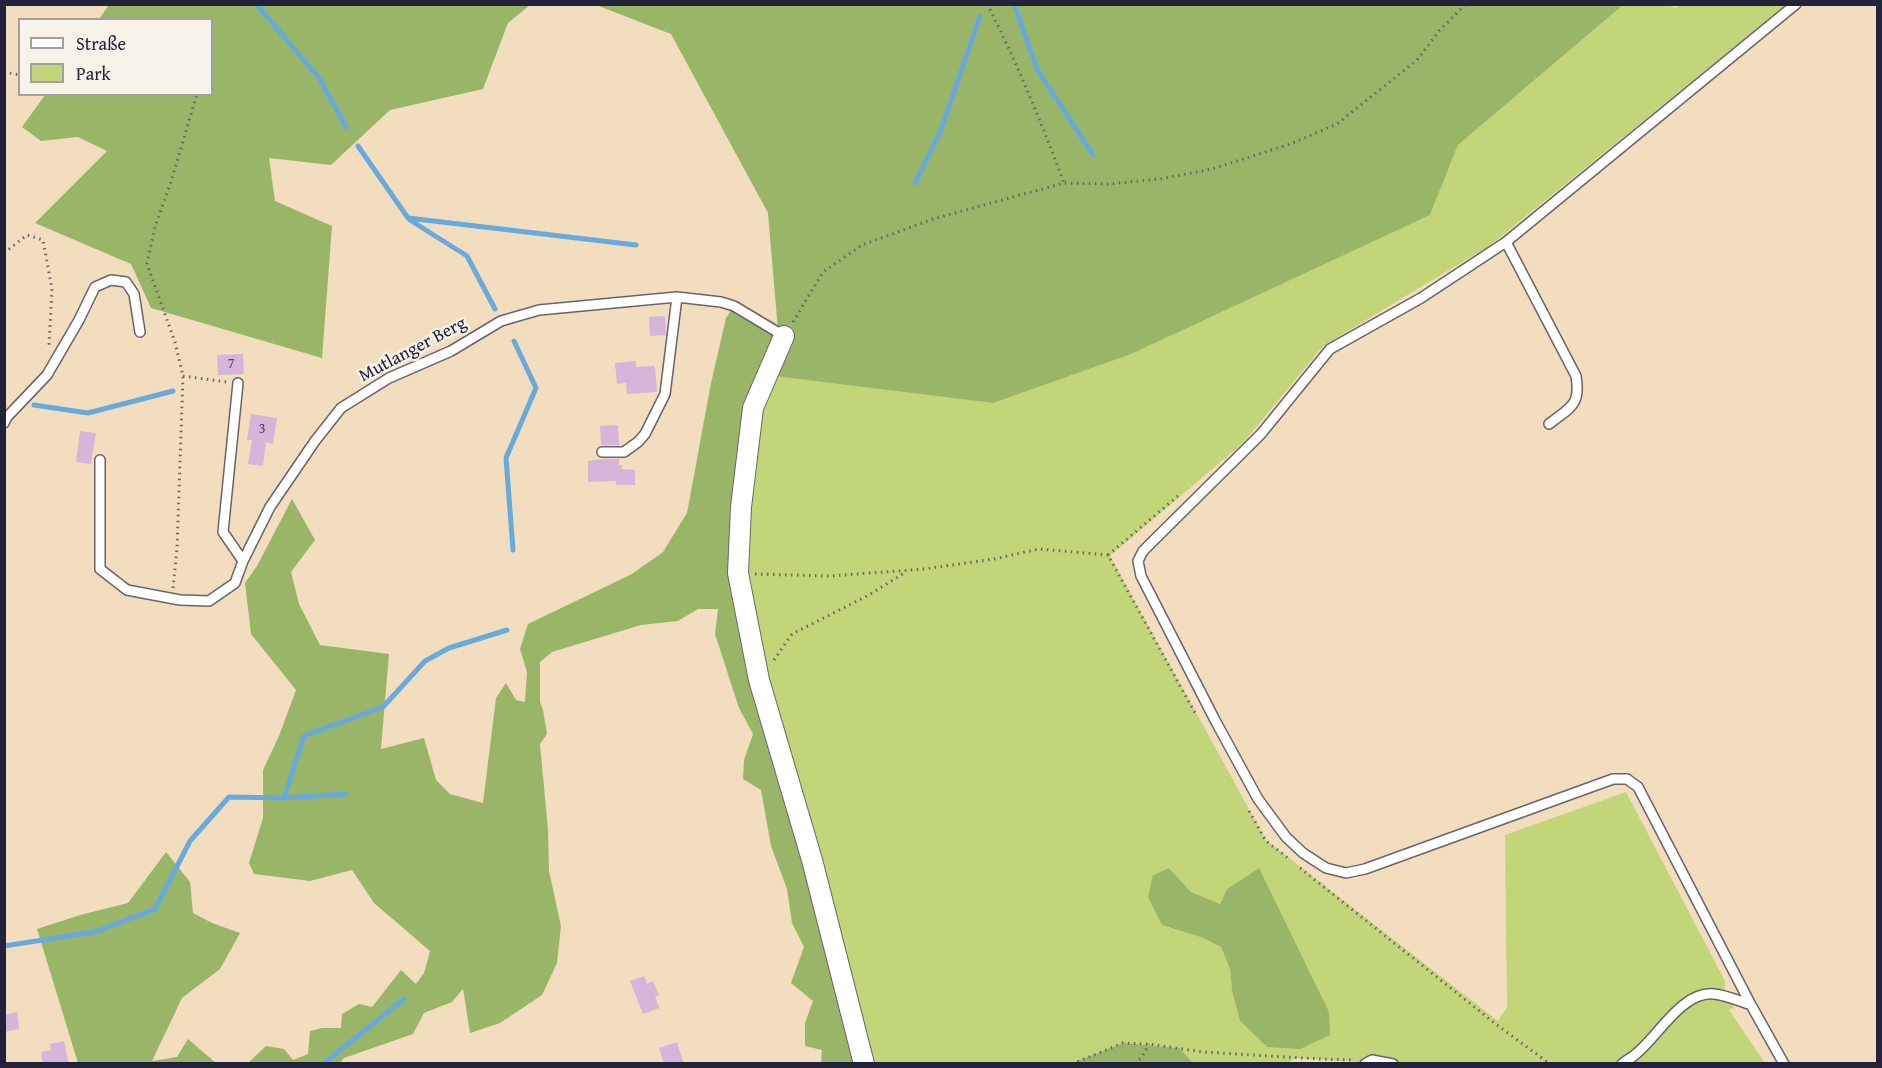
<!DOCTYPE html>
<html>
<head>
<meta charset="utf-8">
<style>
	body { margin:0 }
	#map { position:relative; width:1882px; height:1068px; overflow:hidden; background:#f2ddbf; font-family:"Gentium Book Plus",serif }
	canvas { display:block }
	.frame { position:absolute; inset:0; border:6px solid #22223b; pointer-events:none }
	.legend { position:absolute; left:18px; top:18px; width:195px; height:78px; box-sizing:border-box; background:#f7f3e8; border:2px solid #a29fa3; margin:0; padding:8px 10px; list-style:none; font-size:18px; color:#22223b }
	.legend li { display:flex; align-items:center; gap:12px; height:30px }
	.legend b { width:30px; border:2px solid #a29fa3 }
</style>
</head>
<body>
<div id="map">
<canvas width="1882" height="1068"></canvas>
<div class="frame"></div>
<ul class="legend">
<li><b style="height:8px;background:#fff"></b>Straße</li>
<li><b style="height:16px;background:#c2d578"></b>Park</li>
</ul>
</div>
<script>
const ctx = document.querySelector('canvas').getContext('2d');
ctx.lineJoin = 'round';
function fill(path, color) {
  ctx.fillStyle = color;
  ctx.fill(path, 'evenodd');
}
function strokePath(path, color, width, dash) {
  ctx.strokeStyle = color;
  ctx.lineWidth = width;
  ctx.lineCap = dash ? 'butt' : 'round';
  ctx.setLineDash(dash || []);
  ctx.stroke(path);
}
function drawText(font, color, halo, rows, align = 'center') {
  ctx.font = font + ' "Gentium Book Plus",serif';
  ctx.lineWidth = 5;
  ctx.setLineDash([]);
  ctx.textBaseline = 'middle';
  ctx.strokeStyle = halo;
  ctx.fillStyle = color;
  for (const [text, x, y, turn = 0] of rows) {
    ctx.save();
    ctx.translate(x, y);
    ctx.rotate((+turn || 0) * Math.PI / 180);
    ctx.textAlign = isNaN(turn) ? turn : align;
    if (halo) ctx.strokeText(text, 0, 0);
    ctx.fillText(text, 0, 0);
    ctx.restore();
  }
}
fill(new Path2D(`
	M 1679,4 L 1786,5 L 1489,246 L 1323,346 L 1244,442 L 1110,556 L 1266,840 L 1498,1021 L 1507,1007 L 1505,835 L 1626,792 L 1725,981 L 1725,997 L 1734,1007 L 1729,1010 L 1765,1063 L 1393,1064 L 1295,1058 L 1288,1063 L 1193,1064 L 1179,1048 L 1123,1043 L 1072,1063 L 864,1063 L 738,573 L 767,374 L 993,403 L 1430,215 L 1458,145 L 1623,5 L 1668,5 L 1676,8 ZM 1169,868 L 1191,892 L 1220,904 L 1227,889 L 1259,868 L 1267,1047 L 1240,1021 L 1232,991 L 1230,969 L 1221,947 L 1203,938 L 1162,925 L 1153,875 Z`), '#c2d578');
fill(new Path2D(`
	M 109,5 L 109,4 L 530,5 L 508,23 L 483,89 L 390,110 L 331,165 L 269,158 L 275,201 L 332,226 L 322,358 L 151,308 L 131,264 L 35,223 L 107,151 L 78,137 L 41,141 L 22,127 L 45,95 L 212,94 L 212,20 L 99,19 Z
	M 596,5 L 1623,5 L 1458,145 L 1430,215 L 1131,354 L 993,403 L 767,375 L 738,573 L 864,1063 L 821,1063 L 822,1050 L 805,1046 L 805,1023 L 813,1001 L 791,983 L 804,947 L 792,923 L 787,889 L 771,846 L 761,790 L 743,779 L 744,760 L 753,734 L 739,708 L 715,634 L 718,609 L 698,609 L 678,621 L 641,625 L 552,652 L 540,662 L 540,702 L 543,710 L 547,734 L 540,744 L 548,830 L 549,871 L 561,926 L 557,963 L 542,995 L 500,1023 L 470,1033 L 463,989 L 452,1002 L 424,1013 L 413,1034 L 344,1058 L 340,1063 L 248,1063 L 266,1046 L 284,1049 L 293,1060 L 308,1054 L 310,1031 L 322,1028 L 341,1028 L 342,1014 L 359,1004 L 372,1007 L 401,970 L 416,984 L 424,973 L 430,951 L 374,903 L 352,870 L 310,881 L 254,874 L 249,863 L 263,818 L 263,770 L 279,736 L 296,690 L 251,634 L 245,583 L 257,566 L 292,499 L 315,540 L 291,572 L 299,604 L 320,645 L 389,654 L 381,749 L 424,738 L 436,780 L 450,794 L 483,803 L 496,698 L 506,683 L 516,700 L 525,702 L 527,672 L 520,649 L 528,624 L 632,574 L 663,552 L 687,513 L 711,383 L 726,318 L 734,306 L 778,331 L 768,213 L 671,34 Z
	M 166,852 L 190,882 L 193,913 L 212,923 L 240,933 L 220,969 L 182,998 L 152,1061 L 177,1057 L 188,1039 L 216,1063 L 78,1063 L 37,929 L 80,915 L 128,903 Z
	M 1169,868 L 1191,892 L 1220,904 L 1227,889 L 1259,868 L 1329,1012 L 1330,1035 L 1300,1049 L 1267,1047 L 1240,1021 L 1232,991 L 1230,969 L 1221,947 L 1203,938 L 1162,925 L 1148,897 L 1153,875 Z
	M 1123,1043 L 1179,1048 L 1193,1063 L 1072,1063 Z`), '#99b668');
strokePath(new Path2D(`
	M 256,4 L 320,79 L 346,127
	M 1014,4 L 1037,69 L 1093,155
	M 358,146 L 408,218 L 636,245
	M 915,183 L 941,130 L 980,16
	M 410,220 L 467,256 L 495,309
	M 34,405 L 88,413 L 173,391
	M 513,550 L 506,458 L 536,388 L 514,341
	M 284,798 L 346,794
	M 4,946 L 95,932 L 155,909 L 190,841 L 229,797 L 284,798 L 304,736 L 383,707 L 425,661 L 449,648 L 507,630
	M 323,1064 L 404,999`), '#69aadd', 5);
fill(new Path2D(`
	M 665,316 L 666,335 L 650,336 L 649,317 Z
	M 243,354 L 244,374 L 218,375 L 217,355 Z
	M 636,361 L 636,367 L 655,366 L 657,392 L 627,394 L 626,383 L 617,384 L 615,363 Z
	M 251,414 L 277,418 L 273,444 L 266,442 L 263,466 L 248,464 L 252,440 L 247,440 Z
	M 618,425 L 619,445 L 601,445 L 600,426 Z
	M 80,431 L 96,433 L 91,464 L 76,462 Z
	M 602,459 L 619,459 L 619,465 L 622,465 L 622,469 L 635,470 L 635,485 L 616,485 L 616,481 L 588,482 L 588,461 Z
	M 644,976 L 647,984 L 653,981 L 659,995 L 655,996 L 659,1008 L 643,1014 L 630,981 Z
	M 17,1012 L 19,1029 L 4,1032 L 4,1015 Z
	M 64,1041 L 69,1064 L 43,1064 L 41,1052 L 51,1050 L 50,1044 Z
	M 677,1042 L 684,1064 L 664,1064 L 659,1048 Z`), '#d5b5d9');
const service = new Path2D(`
	M 1506,242 L 1576,376 C 1581,406 1570,407 1549,424
	M 238,383 L 223,532 L 243,561 L 270,507 L 315,441 L 341,408 L 389,378 L 451,351 L 501,321 L 539,310 L 677,297 L 721,302 L 734,306 L 784,336
	M 4,423 L 7,417 L 47,375 L 79,320 L 95,287 L 111,280 L 126,282 L 134,294 L 140,332
	M 602,452 L 624,452 L 638,442 L 645,434 L 665,394 L 677,297
	M 100,460 L 100,569 L 127,590 L 180,600 L 209,601 L 235,583 L 243,561
	M 1365,1064 L 1372,1060 L 1393,1064
	M 1622,1064 C 1627,1060 1633,1057 1637,1053 C 1659,1035 1682,991 1714,994 C 1726,995 1739,1001 1751,1005
	M 1784,1064 L 1751,1005 L 1638,787 L 1627,779 L 1613,779 L 1365,869 L 1346,873 L 1326,868 L 1303,853 L 1286,837 L 1258,799 L 1216,722 L 1141,576 L 1138,561 L 1143,551 L 1261,434 L 1330,349 L 1421,298 L 1506,242 L 1796,4`);
const minor = new Path2D(`
	M 784,336 L 753,408 L 741,507 L 738,573 L 759,680 L 812,860 L 864,1064`);
strokePath(service, '#6b6369', 12);
strokePath(minor, '#6b6369', 22);
strokePath(new Path2D(`
	M 987,4 C 1017,62 1041,122 1064,183
	M 4,72 L 20,75
	M 4,253 L 27,235 L 43,240 L 52,289 L 49,345
	M 793,322 L 823,272 L 862,245 L 933,219 L 1064,183 L 1108,184 L 1160,179 L 1212,169 L 1290,144 L 1337,124 L 1417,60 L 1439,31 L 1466,4
	M 183,376 L 227,382
	M 1178,496 L 1108,555 L 1195,713
	M 755,574 L 830,576 L 924,569 L 994,559 L 1039,549 L 1108,555
	M 173,588 L 177,549 L 183,376 L 175,342 L 147,264 L 155,227 L 171,182 L 197,94
	M 774,660 L 792,634 L 867,596 L 906,572
	M 1249,811 L 1266,841 L 1288,858
	M 1300,868 L 1497,1025 L 1550,1064
	M 1072,1064 L 1123,1043 L 1149,1044 L 1203,1052 L 1319,1059 L 1355,1060
	M 1135,1064 L 1142,1057 L 1149,1044`), '#6b6369', 3, [1.5, 4.5]);
strokePath(service, '#fff', 9);
strokePath(minor, '#fff', 20);
drawText('15px', '#4f4762', null, [
	["7",231,364],
	["3",262,429]
]);
drawText('18px', '#22223b', '#f7f3e8', [
	["Mutlanger Berg",413,350,-28]
]);
</script>
</body>
</html>
